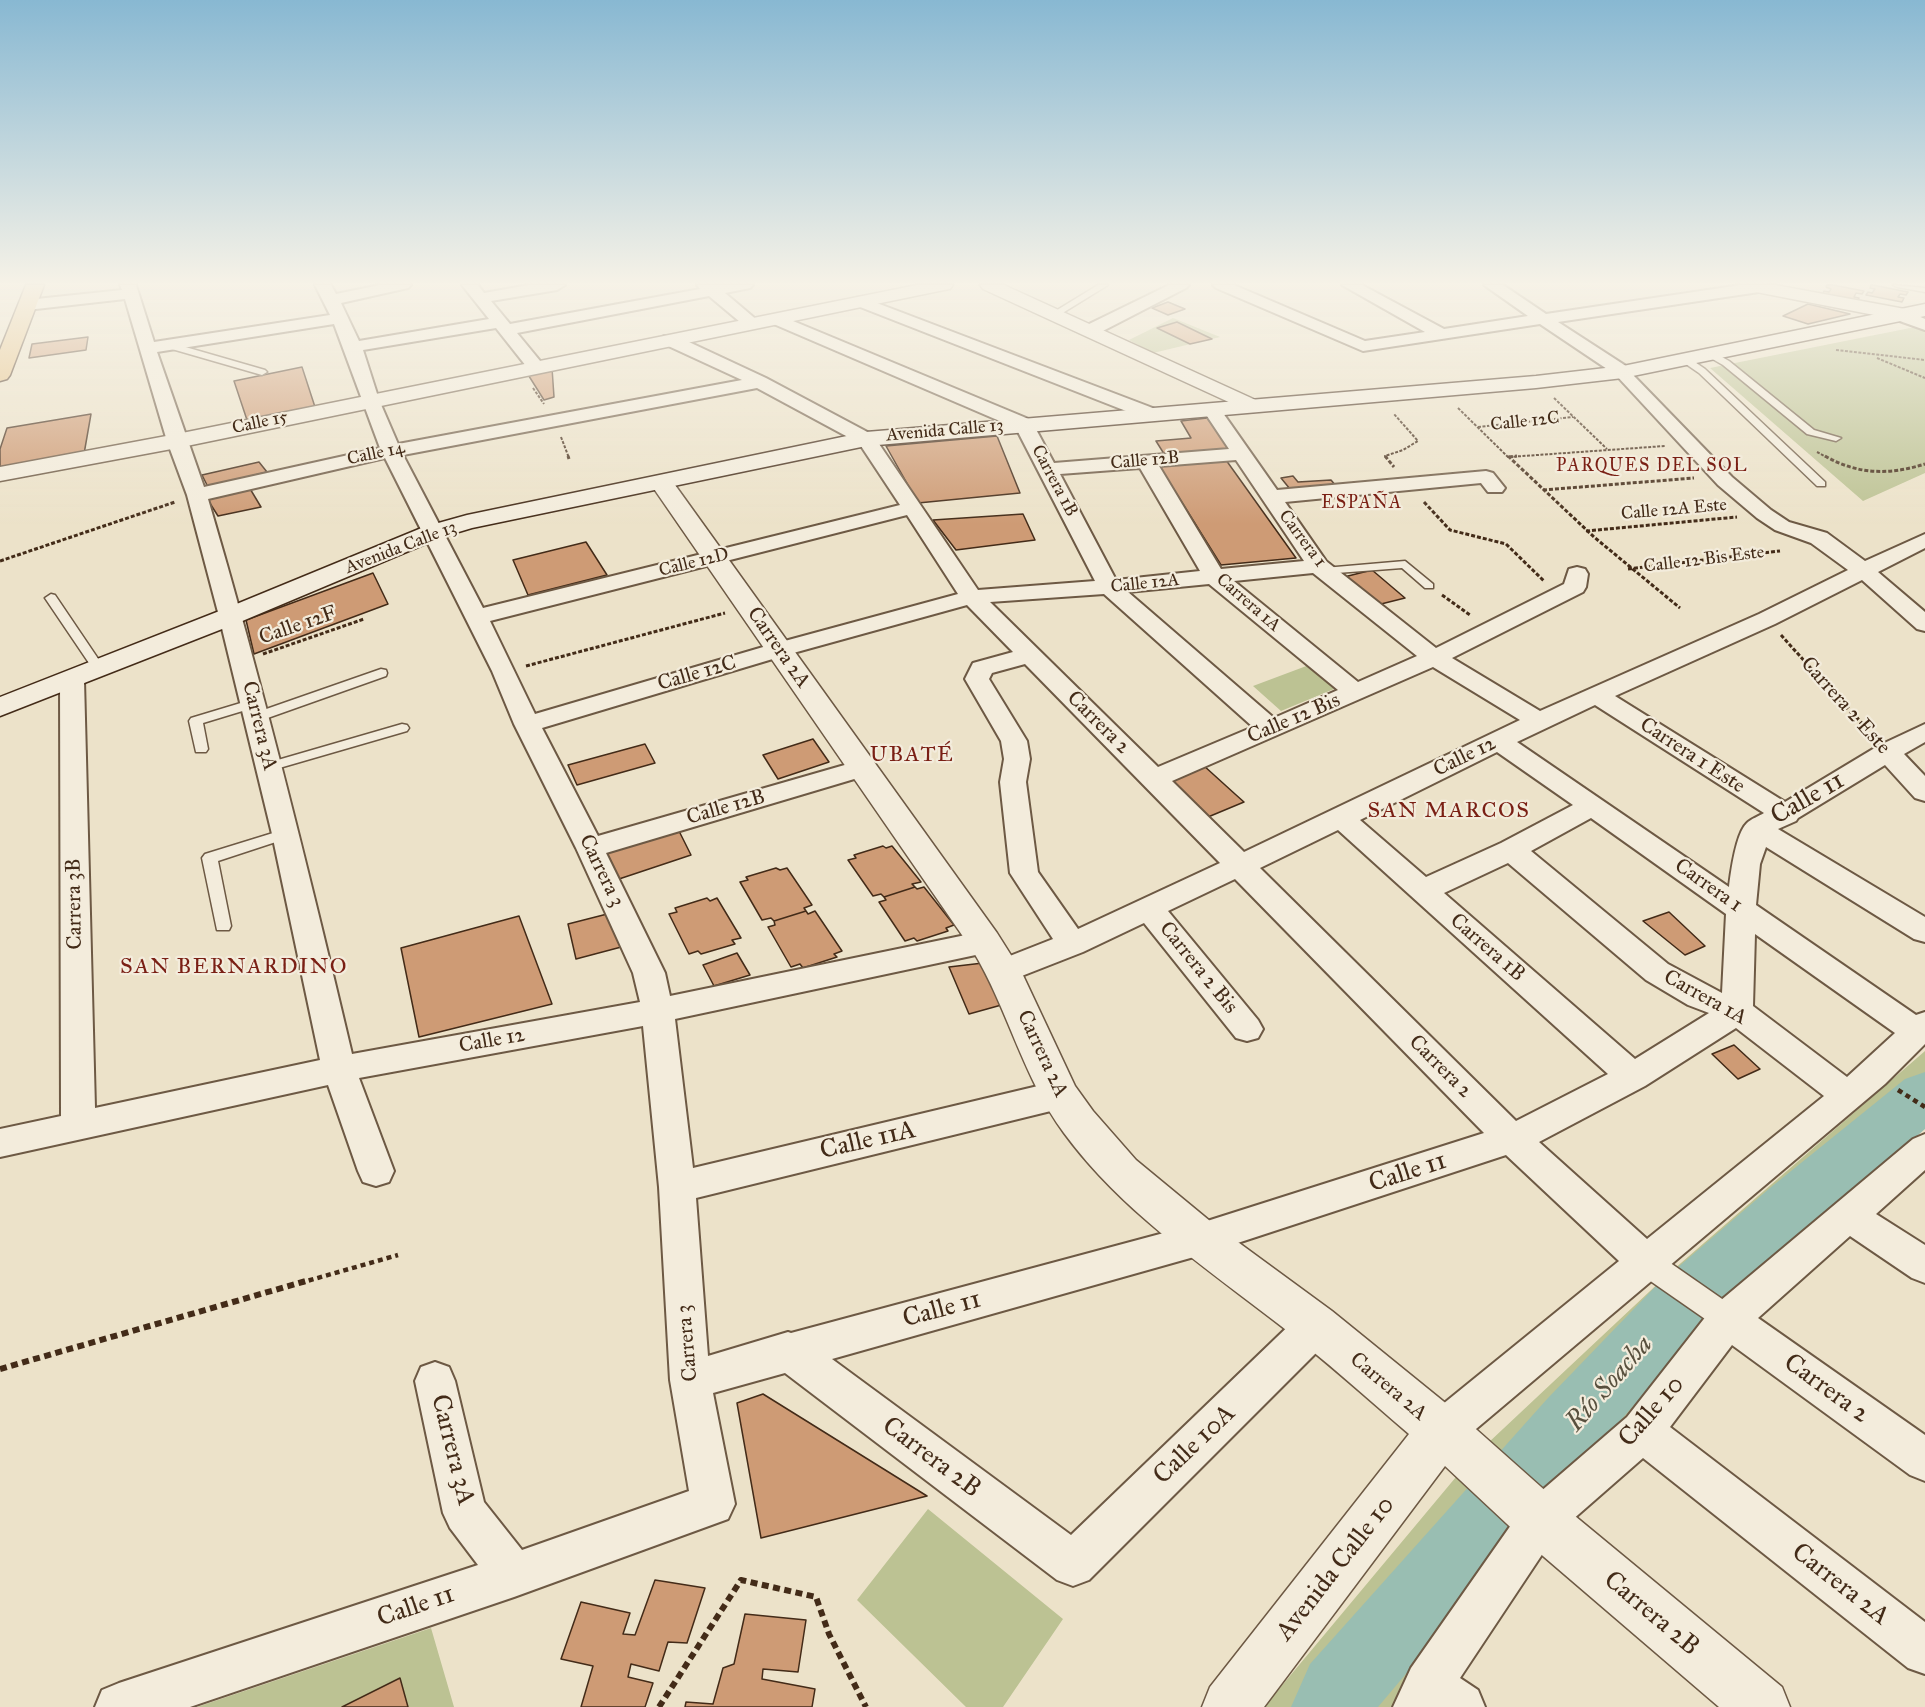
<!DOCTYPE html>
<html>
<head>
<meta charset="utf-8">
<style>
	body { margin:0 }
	canvas { display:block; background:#ece2c9 }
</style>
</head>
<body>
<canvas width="1925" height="1707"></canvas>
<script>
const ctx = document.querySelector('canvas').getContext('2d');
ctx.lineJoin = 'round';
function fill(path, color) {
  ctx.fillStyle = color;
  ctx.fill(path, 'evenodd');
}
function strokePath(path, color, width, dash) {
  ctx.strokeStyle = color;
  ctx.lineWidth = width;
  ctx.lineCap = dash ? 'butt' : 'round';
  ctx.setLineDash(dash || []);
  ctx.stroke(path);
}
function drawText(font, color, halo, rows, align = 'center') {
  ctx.font = font + ' "IM FELL Great Primer",serif';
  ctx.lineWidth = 4.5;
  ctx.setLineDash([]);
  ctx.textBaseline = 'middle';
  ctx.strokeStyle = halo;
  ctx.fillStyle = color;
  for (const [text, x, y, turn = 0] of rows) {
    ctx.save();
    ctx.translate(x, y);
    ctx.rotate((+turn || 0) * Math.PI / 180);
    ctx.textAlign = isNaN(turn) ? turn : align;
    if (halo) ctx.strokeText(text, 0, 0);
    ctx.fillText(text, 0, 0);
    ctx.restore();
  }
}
fill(new Path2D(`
	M 1173,318 L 1220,337 L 1153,353 L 1129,340 Z
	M 1915,327 L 1925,330 L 1925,473 L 1863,501 L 1710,368 Z
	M 1309,665 L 1334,689 L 1281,711 L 1253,686 Z
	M 1925,1051 L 1925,1127 L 1713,1309 L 1540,1520 L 1396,1707 L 1264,1707 L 1471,1459 L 1666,1276 Z
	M 928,1509 L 1063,1619 L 1003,1707 L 966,1707 L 857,1600 Z
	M 431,1628 L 454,1707 L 197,1707 Z`), '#bcc293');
fill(new Path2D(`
	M 1925,1072 L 1925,1129 L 1814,1226 L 1701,1329 L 1598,1446 L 1378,1707 L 1291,1707 L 1310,1664 L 1548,1398 L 1655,1287 L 1770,1188 L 1905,1079 Z`), '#99beb2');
const building = new Path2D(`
	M 1827,285 L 1833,285 L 1864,291 L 1862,294 L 1856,293 L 1854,297 L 1859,298 L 1857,302 L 1822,295 L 1824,291 L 1829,292 L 1831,289 L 1826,287 Z
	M 1871,285 L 1873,285 L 1908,292 L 1906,295 L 1900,294 L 1898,297 L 1904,298 L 1902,302 L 1866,295 L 1868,292 L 1872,293 L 1875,289 L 1870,288 Z
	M 1168,302 L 1185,309 L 1168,315 L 1152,308 Z
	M 1808,304 L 1850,314 L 1808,324 L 1783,316 Z
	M 1177,322 L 1212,339 L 1190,344 L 1157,328 Z
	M 88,337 L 86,350 L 29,358 L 32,344 Z
	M 302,367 L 315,407 L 247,420 L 234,381 Z
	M 552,368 L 554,397 L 544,400 L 527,373 Z
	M 91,414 L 84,454 L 0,467 L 0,449 L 7,428 Z
	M 1207,418 L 1233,451 L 1166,457 L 1156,441 L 1191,438 L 1181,421 Z
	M 997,436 L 1020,493 L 918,503 L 886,446 Z
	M 1226,460 L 1296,558 L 1221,565 L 1159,466 Z
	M 259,462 L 267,472 L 208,487 L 202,475 Z
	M 1293,476 L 1298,482 L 1331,480 L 1336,486 L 1290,489 L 1281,478 Z
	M 249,487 L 261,507 L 218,516 L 206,497 Z
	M 1023,514 L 1035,540 L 956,550 L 933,520 Z
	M 586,542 L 607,575 L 528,595 L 513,560 Z
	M 1372,570 L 1405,598 L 1377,605 L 1344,577 Z
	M 373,573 L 388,604 L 254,654 L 246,620 Z
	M 813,739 L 829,762 L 778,779 L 763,755 Z
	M 645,744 L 655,763 L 577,785 L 568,765 Z
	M 1203,765 L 1235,794 L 1244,802 L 1208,817 L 1168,779 Z
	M 679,831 L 691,855 L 619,879 L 607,853 Z
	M 883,846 L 886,848 L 892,846 L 921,882 L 912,884 L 915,887 L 884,897 L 881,894 L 873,896 L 848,860 L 856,858 L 854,855 Z
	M 776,868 L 780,870 L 787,868 L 812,905 L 804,908 L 806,911 L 774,921 L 771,918 L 762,920 L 740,882 L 748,880 L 746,877 Z
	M 915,887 L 917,889 L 924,887 L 954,925 L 946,928 L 948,931 L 917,941 L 914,938 L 905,941 L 879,902 L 886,900 L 884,897 Z
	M 707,898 L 710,901 L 717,898 L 741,938 L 732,940 L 735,944 L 701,954 L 698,951 L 689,954 L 669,914 L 677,912 L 675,908 Z
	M 806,911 L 808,914 L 815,911 L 842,951 L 834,954 L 837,957 L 803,968 L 800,964 L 791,967 L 768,927 L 775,925 L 774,921 Z
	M 615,912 L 625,946 L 576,959 L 568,924 Z
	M 1669,912 L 1705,946 L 1685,955 L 1643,921 Z
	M 519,916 L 552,1004 L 419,1037 L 401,948 Z
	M 737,953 L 750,975 L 714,986 L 703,965 Z
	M 983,963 L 1005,1004 L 969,1014 L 949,967 Z
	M 1734,1045 L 1760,1069 L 1738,1079 L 1712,1054 Z
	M 763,1394 L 927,1496 L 761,1538 L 737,1403 Z
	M 655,1580 L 705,1588 L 687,1643 L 668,1642 L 659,1671 L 631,1664 L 628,1677 L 653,1683 L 645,1707 L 581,1707 L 593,1666 L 561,1659 L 581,1602 L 630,1613 L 623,1634 L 635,1635 Z
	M 745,1614 L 806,1620 L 798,1672 L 763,1669 L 762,1679 L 815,1689 L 812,1707 L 685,1707 L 686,1702 L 713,1704 L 723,1668 L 734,1664 Z
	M 400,1678 L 408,1707 L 342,1707 Z`);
fill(building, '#ce9b75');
strokePath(building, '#432b18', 1.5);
const service = new Path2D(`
	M 1098,285 L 1108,285 L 1056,317 L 1049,315 Z
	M 1893,285 L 1925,288 L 1925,292 L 1897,287 Z
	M 168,342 L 265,370 L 267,372 L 262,375 L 165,347 L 164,345 Z
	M 1709,353 L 1715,353 L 1729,361 L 1814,430 L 1841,438 L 1836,441 L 1807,434 L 1723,365 L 1709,357 Z
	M 1683,358 L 1689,358 L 1705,369 L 1825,482 L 1825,486 L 1817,486 L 1699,373 L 1683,362 Z
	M 1405,561 L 1433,584 L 1433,588 L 1425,588 L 1402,568 L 1324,574 L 1318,571 L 1324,568 Z
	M 51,594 L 55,595 L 105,669 L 104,672 L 99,673 L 93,669 L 45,598 Z
	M 381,669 L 386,670 L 387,673 L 386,676 L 262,720 L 252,720 L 250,717 L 252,714 Z
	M 254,699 L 259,700 L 261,703 L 259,706 L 203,723 L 208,749 L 206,752 L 196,752 L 189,721 L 191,718 Z
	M 402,724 L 407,725 L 409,728 L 407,731 L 269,771 L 262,767 L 264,764 Z
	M 286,829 L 291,831 L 293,834 L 291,837 L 218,861 L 231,926 L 229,930 L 217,930 L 202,858 L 205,854 Z`);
const pedestrian = new Path2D(`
	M 1646,1250 L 1656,1253 L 1738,1310 L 1742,1319 L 1738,1328 L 1728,1332 L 1718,1328 L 1636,1271 L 1632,1262 L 1636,1253 Z`);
const minor = new Path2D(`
	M 120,285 L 136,285 L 154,342 L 330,315 L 315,285 L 331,285 L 336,294 L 380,285 L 411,285 L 408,288 L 341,303 L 359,341 L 489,319 L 462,285 L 478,285 L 484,293 L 529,285 L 565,285 L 557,290 L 491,301 L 510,324 L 700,289 L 697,285 L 753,285 L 750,288 L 725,293 L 758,321 L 760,324 L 758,327 L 746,327 L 709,296 L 517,333 L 545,367 L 542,371 L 530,371 L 496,328 L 363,350 L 379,400 L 398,444 L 742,380 L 664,344 L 662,340 L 664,336 L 676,336 L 766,378 L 873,435 L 978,590 L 1095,581 L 1016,428 L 769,322 L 767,319 L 769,316 L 781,316 L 1031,420 L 1054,463 L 1229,449 L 1203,410 L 1206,406 L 1218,406 L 1277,490 L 1486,471 L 1493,473 L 1505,488 L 1502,492 L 1488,492 L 1481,483 L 1285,502 L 1326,561 L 1436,648 L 1564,584 L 1569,569 L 1577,567 L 1585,569 L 1588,574 L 1586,587 L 1583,592 L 1452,658 L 1540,711 L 1759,614 L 1848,570 L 1811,543 L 1775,530 L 1757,518 L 1718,485 L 1616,375 L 1540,324 L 1363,351 L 1216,288 L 1213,285 L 1234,285 L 1365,341 L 1425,332 L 1342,285 L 1362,285 L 1444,329 L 1528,316 L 1484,285 L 1503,285 L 1546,314 L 1741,285 L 1765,285 L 1765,290 L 1759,292 L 1558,322 L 1629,368 L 1634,376 L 1732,477 L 1771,510 L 1789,522 L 1827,533 L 1865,561 L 1925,534 L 1925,548 L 1878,572 L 1925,612 L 1925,631 L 1917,629 L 1862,580 L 1775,624 L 1615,696 L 1785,802 L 1878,746 L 1925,724 L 1925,742 L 1904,754 L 1925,776 L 1925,801 L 1915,798 L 1885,765 L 1798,818 L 1796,821 L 1778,829 L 1925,917 L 1925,942 L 1914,939 L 1766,847 L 1760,864 L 1756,905 L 1916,1015 L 1925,1012 L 1925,1044 L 1885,1084 L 1457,1445 L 1442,1451 L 1427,1445 L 1421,1431 L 1427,1417 L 1619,1261 L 1506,1155 L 1201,1255 L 832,1359 L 1071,1535 L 1302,1313 L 1316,1308 L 1330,1313 L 1336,1326 L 1330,1339 L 1089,1580 L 1073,1586 L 1057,1580 L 785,1373 L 713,1393 L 735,1504 L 728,1519 L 514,1597 L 190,1707 L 95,1707 L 102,1690 L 119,1683 L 478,1565 L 450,1528 L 443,1513 L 415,1381 L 421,1367 L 435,1362 L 449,1367 L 455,1381 L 484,1502 L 522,1550 L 689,1491 L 670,1380 L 659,1187 L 643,1026 L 359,1078 L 394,1171 L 389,1182 L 376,1186 L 363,1182 L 358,1171 L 328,1085 L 0,1157 L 0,1129 L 61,1116 L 60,680 L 63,675 L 72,673 L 81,675 L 84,680 L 95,1108 L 320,1060 L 272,834 L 219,616 L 187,495 L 167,441 L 125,299 L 27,310 L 19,305 L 27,300 L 122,290 ZM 334,324 L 380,448 L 204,487 L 157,352 ZM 757,388 L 859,443 L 900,505 L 483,608 L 403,455 ZM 385,458 L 492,671 L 514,724 L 576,848 L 633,973 L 640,1002 L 352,1054 C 308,867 262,682 208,499 ZM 1236,460 L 1304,561 L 1221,569 L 1159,466 ZM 1140,468 L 1200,571 L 1116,580 L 1060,474 ZM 907,515 L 958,594 L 770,645 L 535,714 L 490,621 ZM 1313,573 L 1417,656 L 1358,682 L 1234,581 ZM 1209,584 L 1338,690 L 1274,718 L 1128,592 ZM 1104,594 L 1253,727 L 1158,767 L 990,602 ZM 967,605 L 1013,652 L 973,663 L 965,679 L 1001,741 L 1004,759 L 1000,782 L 1010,873 L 1053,939 L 992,963 L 987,971 L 992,979 L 1003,982 L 1014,979 L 1083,952 L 1144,923 L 1236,1038 L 1247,1041 L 1258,1038 L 1263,1029 L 1258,1020 L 1168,911 L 1235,879 L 1484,1133 L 1201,1223 L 791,1333 L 788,1332 L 708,1356 L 696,1198 L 1059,1109 L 1071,1105 L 1076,1095 L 1071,1085 L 1059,1081 L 693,1168 L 675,1019 L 985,953 L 996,950 L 1000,942 L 996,934 L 985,931 L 670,996 L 665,973 L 606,853 L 871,774 L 875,768 L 871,762 L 862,760 L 598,836 L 542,728 L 786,655 ZM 1025,664 L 1220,863 L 1078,929 L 1038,872 L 1026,782 L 1030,759 L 1027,741 L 989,679 L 992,673 ZM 1433,667 L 1520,720 L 1244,852 L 1172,781 ZM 1595,705 L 1764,813 C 1759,816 1751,819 1747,823 C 1736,833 1731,871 1729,887 L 1517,742 ZM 1497,752 L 1573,805 L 1501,843 L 1426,877 L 1360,820 ZM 1591,818 L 1726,914 L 1722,993 L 1668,964 L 1531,851 ZM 1338,830 L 1608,1074 L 1516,1121 L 1260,868 ZM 1508,863 L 1646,980 L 1688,1005 L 1709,1013 L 1635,1059 L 1444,893 ZM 1755,934 L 1895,1033 L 1847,1077 L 1753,1006 ZM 1736,1028 L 1824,1096 L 1647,1239 L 1539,1142 L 1645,1086 Z
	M 1169,285 L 1189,285 L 1186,288 L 1095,335 L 1089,336 L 1081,331 L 1083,327 Z
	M 861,297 L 1158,410 L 1160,414 L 1158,418 L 1144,418 L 855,305 L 853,302 L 855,299 Z
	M 1905,310 L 1925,319 L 1925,330 L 1897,320 L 1895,317 L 1899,312 Z
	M 1925,1134 L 1925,1170 L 1876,1214 L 1925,1245 L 1925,1283 L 1912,1278 L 1850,1236 L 1758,1318 L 1925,1435 L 1925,1481 L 1910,1475 L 1732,1345 L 1670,1427 L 1925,1622 L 1925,1674 L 1908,1668 L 1643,1458 L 1555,1535 L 1460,1678 L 1478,1690 L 1485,1707 L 1393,1707 L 1411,1668 L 1525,1505 L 1627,1417 L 1714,1306 L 1913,1139 Z`);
const tertiary = new Path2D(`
	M 917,285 L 953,285 L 950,289 L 944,290 L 177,448 L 0,481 L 0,467 L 177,434 Z
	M 980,285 L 1004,285 L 1260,402 L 1264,406 L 1260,410 L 1253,412 L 1246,410 L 983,289 Z
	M 1737,285 L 1775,285 L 1905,309 L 1912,311 L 1914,315 L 1912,319 L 1905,321 L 1746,290 L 1740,289 Z
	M 662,476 L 670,478 L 997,933 L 1021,971 L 1075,1086 L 1093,1111 L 1136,1160 L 1216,1226 L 1332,1311 L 1459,1414 L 1558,1502 L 1782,1687 L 1790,1707 L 1719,1707 L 1522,1538 L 1445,1466 L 1264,1707 L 1202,1707 L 1210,1687 L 1409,1434 C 1367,1398 1325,1360 1281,1326 C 1205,1267 1121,1211 1064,1133 C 1023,1078 1008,1009 973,951 L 650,483 L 654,478 Z`);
const secondary = new Path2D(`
	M 1925,304 L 1925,316 L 1623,378 L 1536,388 L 866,446 L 472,528 L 442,537 L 240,622 L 0,716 L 0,697 L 222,610 L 424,527 L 467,515 L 866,432 L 1536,376 L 1623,366 Z`);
const trunk = new Path2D(`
	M 26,285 L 44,285 L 10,375 L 7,379 L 0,381 L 0,350 Z`);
strokePath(service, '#6d5944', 3);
strokePath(pedestrian, '#6d5944', 3);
strokePath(minor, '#6d5944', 4);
strokePath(tertiary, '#6d5944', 3);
strokePath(secondary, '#432b18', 3);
strokePath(trunk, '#432b18', 3);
strokePath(new Path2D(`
	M 1836,350 L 1925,360
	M 1877,358 L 1925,378
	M 533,388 L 544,404
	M 1554,398 L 1607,449
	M 1458,408 L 1509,458
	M 1478,427 L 1573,417
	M 561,437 L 569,458
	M 1817,452 L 1828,458
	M 1509,457 L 1665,446
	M 1387,458 L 1385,456 L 1403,450 L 1418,441 L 1394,414`), '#432b18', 2, [3, 1.5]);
strokePath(new Path2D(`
	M 568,456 L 569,459
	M 1385,456 L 1394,467
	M 1508,456 L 1594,537 L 1680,608
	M 1825,456 C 1858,475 1890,475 1925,464
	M 1509,457 L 1517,456
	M 1543,490 L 1694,478
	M 1424,502 L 1450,530 L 1506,544 L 1544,581
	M 1586,531 L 1737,517
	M 0,561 L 175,502
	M 1628,569 L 1780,551
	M 1442,595 L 1470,615
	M 1781,635 L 1816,674
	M 263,654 L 364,619
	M 526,666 L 725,613`), '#432b18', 3, [4, 2]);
strokePath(new Path2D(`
	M 1815,672 L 1873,736`), '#432b18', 4, [4.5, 3]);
strokePath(new Path2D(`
	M 1898,1090 L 1925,1107
	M 300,1283 L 398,1255`), '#432b18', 4.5, [5, 4]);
strokePath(new Path2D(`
	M 0,1369 L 306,1281
	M 659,1707 L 741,1580 L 816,1597 L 829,1634 L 866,1707`), '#432b18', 6, [7, 4.5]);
fill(service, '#f3ecdc');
fill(pedestrian, '#f3ecdc');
fill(minor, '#f3ecdc');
fill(tertiary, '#f3ecdc');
fill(secondary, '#f3ecdc');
fill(trunk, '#e6c184');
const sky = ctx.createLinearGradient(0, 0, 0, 524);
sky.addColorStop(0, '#88b8d2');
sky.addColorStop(0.54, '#f6f2e7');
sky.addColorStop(1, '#f6f2e700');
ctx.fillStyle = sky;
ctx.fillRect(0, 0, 1925, 524);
drawText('18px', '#432b18', '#f3ecdc', [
	["Calle 12C",1525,422,-6],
	["Calle 15",260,423,-12],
	["Avenida Calle 13",945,431,-5],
	["Calle 14",376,454,-12],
	["Calle 12B",1145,461,-5],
	["Carrera 1B",1054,481,62],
	["Calle 12A Este",1674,510,-5],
	["Carrera 1",1302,539,53],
	["Avenida Calle 13",401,548,-21],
	["Calle 12 Bis Este",1704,560,-7],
	["Calle 12D",694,563,-14],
	["Calle 12A",1145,584,-6],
	["Carrera 1A",1248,603,41]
]);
ctx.letterSpacing = '1.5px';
drawText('18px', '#7a1f14', '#f3ecdc', [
	["PARQUES DEL SOL",1652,467],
	["ESPAÑA",1362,504]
]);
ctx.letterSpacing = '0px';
drawText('21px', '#432b18', '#f3ecdc', [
	["Calle 12F",298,626,-19],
	["Carrera 2A",778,648,55],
	["Calle 12C",697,674,-16],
	["Carrera 2 Este",1845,706,48],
	["Calle 12 Bis",1294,719,-23],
	["Carrera 2",1098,723,45],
	["Carrera 3A",259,726,76],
	["Carrera 1 Este",1692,756,33],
	["Calle 12",1465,757,-26],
	["Calle 12B",726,808,-16],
	["Carrera 3",601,871,64],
	["Carrera 1",1708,886,35],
	["Carrera 3B",75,904,-91],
	["Carrera 1B",1487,948,41],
	["Carrera 2 Bis",1198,968,51],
	["Carrera 1A",1705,998,29],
	["Calle 12",492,1041,-10],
	["Carrera 2A",1042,1054,65],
	["Carrera 2",1440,1067,45],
	["Carrera 3",688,1343,-95],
	["Carrera 2A",1388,1387,40]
]);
ctx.letterSpacing = '1.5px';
drawText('22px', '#7a1f14', '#f3ecdc', [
	["UBATÉ",912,756],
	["SAN MARCOS",1449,812],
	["SAN BERNARDINO",234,968]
]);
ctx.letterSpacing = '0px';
drawText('26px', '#432b18', '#f3ecdc', [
	["Calle 11",1808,799,-30],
	["Calle 11A",868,1141,-13],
	["Calle 11",1408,1173,-18],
	["Calle 11",942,1310,-15],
	["Carrera 2",1826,1389,36],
	["Calle 10",1652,1412,-49],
	["Calle 10A",1195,1445,-44],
	["Carrera 3A",452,1450,76],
	["Carrera 2B",931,1458,37],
	["Avenida Calle 10",1336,1569,-52],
	["Carrera 2A",1840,1585,38],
	["Calle 11",416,1607,-19],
	["Carrera 2B",1651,1614,40]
]);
drawText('italic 27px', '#58503e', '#f3ecdc', [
	["Río Soacha",1610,1384,-49]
]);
</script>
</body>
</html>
